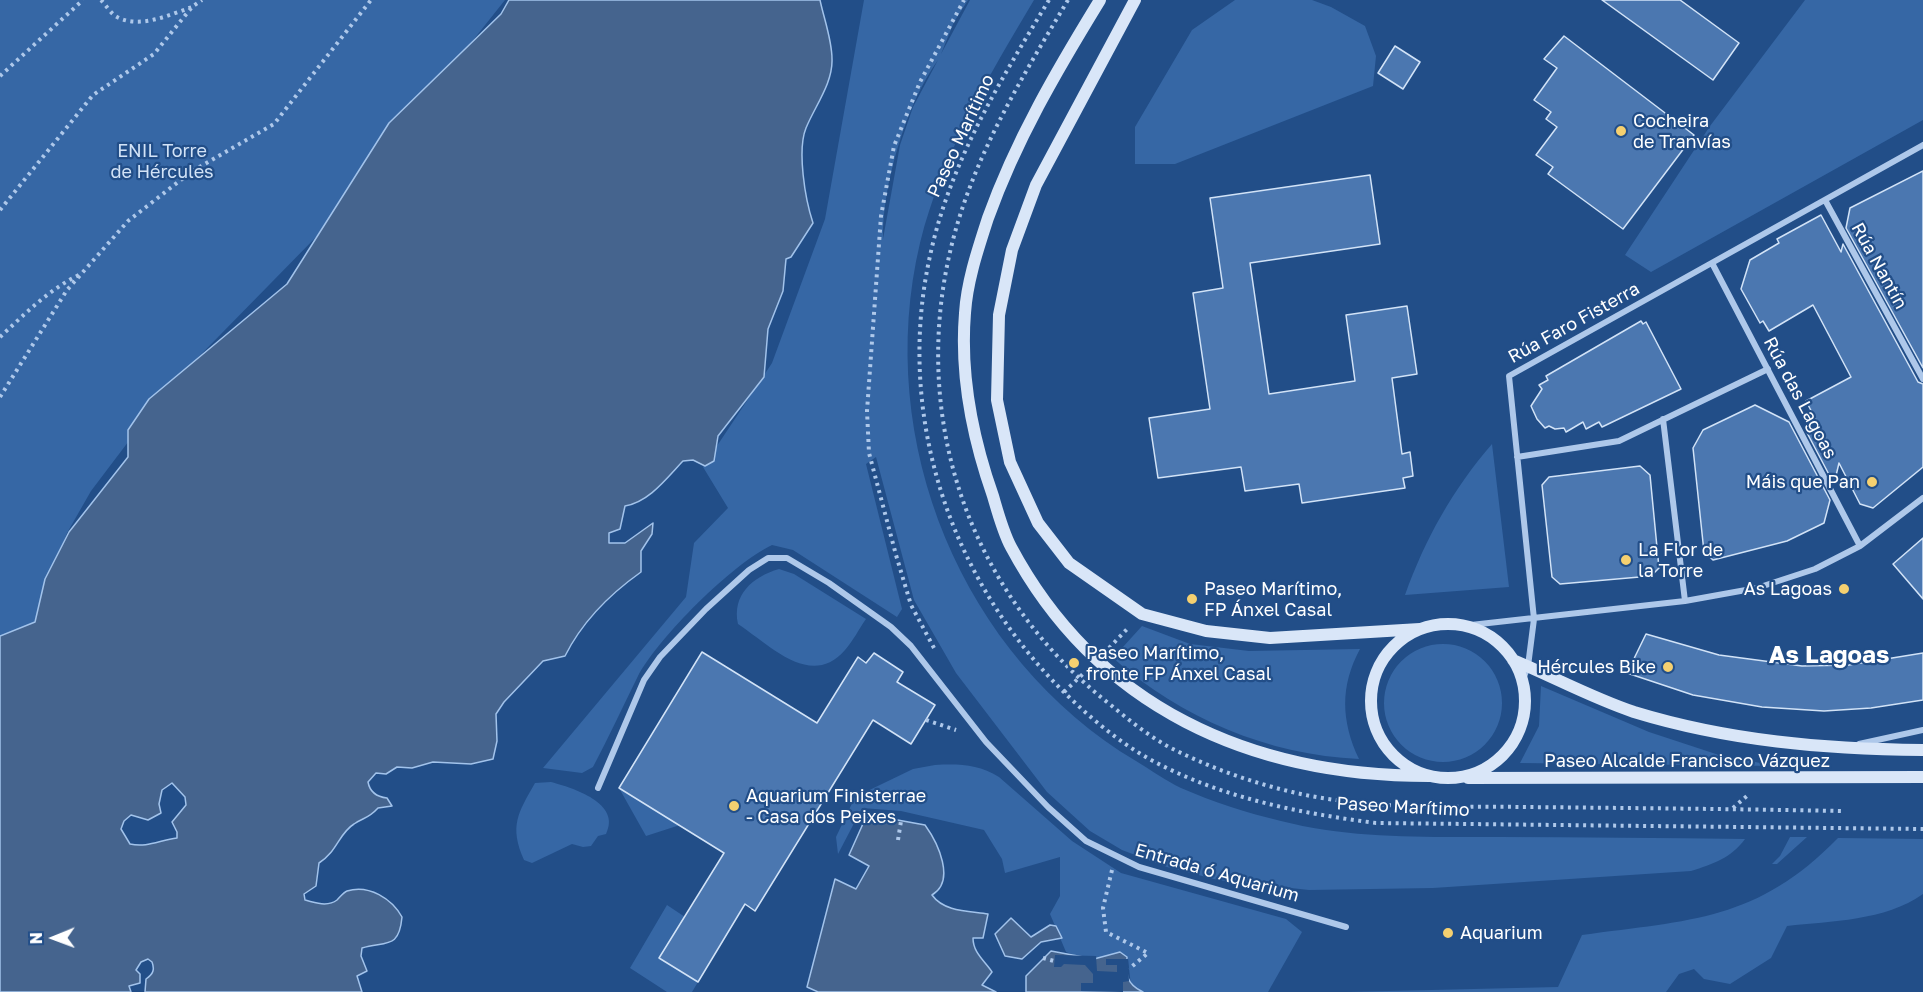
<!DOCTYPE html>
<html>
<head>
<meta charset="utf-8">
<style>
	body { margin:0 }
	#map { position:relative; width:1923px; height:992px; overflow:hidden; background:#224e88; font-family:"Golos Text",sans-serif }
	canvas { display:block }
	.north { position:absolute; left:24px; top:908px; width:60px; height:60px; -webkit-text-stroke:4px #224e88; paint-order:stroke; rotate:269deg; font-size:16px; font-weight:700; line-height:24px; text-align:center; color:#fff }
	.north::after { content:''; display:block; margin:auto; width:21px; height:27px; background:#fff; clip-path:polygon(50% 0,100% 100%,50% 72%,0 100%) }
</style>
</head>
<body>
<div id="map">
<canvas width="1923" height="992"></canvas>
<div class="north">N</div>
</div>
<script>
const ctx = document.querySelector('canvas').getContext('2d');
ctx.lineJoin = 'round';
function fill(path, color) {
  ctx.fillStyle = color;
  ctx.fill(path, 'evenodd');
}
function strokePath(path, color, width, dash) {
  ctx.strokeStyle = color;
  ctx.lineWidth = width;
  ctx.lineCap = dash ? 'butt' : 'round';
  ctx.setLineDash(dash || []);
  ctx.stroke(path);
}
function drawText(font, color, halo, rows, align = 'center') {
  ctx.font = font + ' "Golos Text",sans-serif';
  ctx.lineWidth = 4.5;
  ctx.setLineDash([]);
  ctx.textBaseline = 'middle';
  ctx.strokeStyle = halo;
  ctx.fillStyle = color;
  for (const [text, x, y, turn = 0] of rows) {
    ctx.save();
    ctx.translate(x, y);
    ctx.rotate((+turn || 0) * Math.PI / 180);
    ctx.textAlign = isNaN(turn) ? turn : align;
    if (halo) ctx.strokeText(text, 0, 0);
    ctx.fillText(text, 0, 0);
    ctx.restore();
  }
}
fill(new Path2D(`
	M 0,0 L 505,0 L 318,235 L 172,384 L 91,491 L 67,533 L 29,636 L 0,658 Z
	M 864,0 L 968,0 L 954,22 L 941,54 L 970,0 L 1034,0 C 988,77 942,155 920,243 C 873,441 962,657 1136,761 C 1151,770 1166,781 1181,788 C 1213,802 1247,813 1281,821 C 1351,839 1425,837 1497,837 C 1580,837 1662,838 1745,839 C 1731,858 1713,864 1691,871 L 1433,888 L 1309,890 L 1218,880 L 1167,867 L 1122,850 L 1090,831 L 1047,792 L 956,673 L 914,600 L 876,457 L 866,464 L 902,609 L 897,617 L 793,550 L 772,545 C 732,564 659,637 638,676 C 623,706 609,737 593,767 L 582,773 L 543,768 L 686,597 L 694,543 L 728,508 L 703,467 L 772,363 L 825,219 ZM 938,60 L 913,107 L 900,145 L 883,239 C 882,186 906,104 938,60 Z
	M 1235,0 L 1312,0 L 1331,7 L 1365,26 L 1376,56 L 1373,86 L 1175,164 L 1135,164 L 1135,127 L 1192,30 Z
	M 1805,0 L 1923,0 L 1923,120 L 1651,272 L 1625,255 L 1710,126 Z
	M 1492,444 L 1509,587 L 1405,595 C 1425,539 1453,489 1492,444 Z
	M 779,569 L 794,574 L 866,619 C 859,629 853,641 845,650 C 811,689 771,646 738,624 C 732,595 752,577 779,569 Z
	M 1142,626 L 1190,644 L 1249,651 L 1360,649 C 1340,686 1341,721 1359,759 C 1268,755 1181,718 1113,658 Z
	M1384 703a59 59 0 1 1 118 0a59 59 0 1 1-118 0Z
	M 1541,686 L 1649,732 L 1722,756 L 1777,766 L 1520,763 L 1539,726 Z
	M 935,765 C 959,764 978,764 999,777 L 1072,841 L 1121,873 L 1286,919 L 1302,932 L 1268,992 L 1143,992 L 1131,986 L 1128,959 L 1120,952 L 1097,959 L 1096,956 L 1077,956 L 1066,952 L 1050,914 L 1060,896 L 1060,857 L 1005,873 L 1002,859 L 984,830 L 901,811 L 862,808 L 838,854 L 836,837 L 855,797 L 913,769 Z
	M 551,782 C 573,788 622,803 606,834 L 598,836 L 591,846 L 583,847 L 572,844 L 532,863 L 524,860 C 509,826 518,813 535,783 Z
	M 619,788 L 680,825 L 646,836 Z
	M 1790,837 L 1807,837 L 1777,864 L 1772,864 L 1780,856 Z
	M 1838,838 L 1923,839 L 1923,894 C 1885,921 1831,921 1787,926 L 1771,958 L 1730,984 L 1704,979 L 1694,969 L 1679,974 L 1666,992 L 1346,992 L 1558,987 L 1582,935 C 1691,920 1757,921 1838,838 Z
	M 667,905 L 685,917 L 698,982 L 692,992 L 667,992 L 630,968 Z`), '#3667a5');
const water = new Path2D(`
	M 509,0 L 820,0 C 824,19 832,40 832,59 C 833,83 815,106 806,128 C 797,150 805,199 813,223 L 791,257 L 786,259 L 783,291 L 768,329 L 764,377 L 718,436 L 714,461 L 705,466 L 693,460 L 683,461 C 666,479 649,502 625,506 L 620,529 L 609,533 L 609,543 L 625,543 L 653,523 L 652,534 L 641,551 L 641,572 C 610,594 582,622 565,656 L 543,661 L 504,702 L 496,714 L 497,741 L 493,759 L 471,764 L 433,762 L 412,768 L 397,767 L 386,774 L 376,773 L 368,782 C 370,793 378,797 387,798 L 392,806 L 378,808 C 368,819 364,817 354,824 C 339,833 337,852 319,863 L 316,886 L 304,894 L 305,900 C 315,903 328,907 337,900 C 340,897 344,892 347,891 C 369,884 392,899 402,917 C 399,949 387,941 362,948 L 361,956 L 367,971 L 357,976 L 362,992 L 145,992 L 146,979 C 153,974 155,970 152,962 L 148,959 L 141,962 L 136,970 L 140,974 L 140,983 L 129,986 L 131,992 L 0,992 L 0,636 L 35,622 L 45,579 L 69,532 L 128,457 L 128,430 L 149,399 L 287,284 L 389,123 L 501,14 ZM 172,783 L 185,797 L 186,805 L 172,822 L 177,832 L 177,838 C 160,840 147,848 130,844 L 121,829 L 124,821 L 131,815 L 148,820 L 161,813 L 159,804 L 162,790 Z
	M 866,817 L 881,817 L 925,825 C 938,843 956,881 932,895 C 944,912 969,911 988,914 L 983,938 L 973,938 C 973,953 985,961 992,972 L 982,985 L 996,992 L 818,992 L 807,987 L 835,879 L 856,889 L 869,866 L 849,855 Z
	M 1011,918 L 1031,937 L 1050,925 L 1056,926 L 1062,938 L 1041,942 L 1022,959 L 1005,956 L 995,934 Z
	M 1051,951 L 1094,959 L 1120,952 L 1127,957 C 1126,975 1126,984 1143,992 L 1026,992 L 1026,976 Z`);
fill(water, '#45648e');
strokePath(water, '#a2c3eb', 1.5);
fill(new Path2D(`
	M 1055,955 L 1096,956 L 1097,971 L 1117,972 L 1117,965 L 1106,965 L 1106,959 L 1128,959 L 1129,981 L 1123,982 L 1123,992 L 1081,991 L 1081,983 L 1093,983 L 1093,974 L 1085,965 L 1064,964 L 1061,967 L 1054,967 Z`), '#224e88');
const building = new Path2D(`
	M 1602,0 L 1680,0 L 1739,43 L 1713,80 Z
	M 1564,36 L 1694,135 L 1623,229 L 1548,174 L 1553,167 L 1536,155 L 1557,127 L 1546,119 L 1551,112 L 1534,100 L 1557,68 L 1544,59 Z
	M 1395,46 L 1420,62 L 1403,89 L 1378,73 Z
	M 1923,171 L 1923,368 L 1846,228 L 1850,208 Z
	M 1370,175 L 1380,244 L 1250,263 L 1269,394 L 1355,381 L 1346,315 L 1407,306 L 1417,374 L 1392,378 L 1402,454 L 1410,452 L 1413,476 L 1403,478 L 1405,488 L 1302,503 L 1299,484 L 1245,491 L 1241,467 L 1158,478 L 1149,418 L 1210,409 L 1193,293 L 1223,288 L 1210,198 Z
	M 1821,215 L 1841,252 L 1843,244 L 1918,382 L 1923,384 L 1923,467 L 1873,508 L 1860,504 L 1839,463 L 1834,484 L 1805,429 L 1826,439 L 1806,401 L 1851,377 L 1813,305 L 1769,331 L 1763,321 L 1760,323 L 1741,289 L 1750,260 L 1779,243 L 1777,239 Z
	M 1641,321 L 1643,324 L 1646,322 L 1681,389 L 1602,427 L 1599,422 L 1586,429 L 1583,422 L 1566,432 L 1564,428 L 1555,429 L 1549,426 L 1545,428 L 1537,419 L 1531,406 L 1542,389 L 1539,385 L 1548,380 L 1546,376 Z
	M 1755,405 L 1789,422 L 1830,500 L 1824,523 L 1787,541 L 1713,560 L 1704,552 L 1693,448 L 1703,430 Z
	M 1640,466 L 1650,475 L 1659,568 L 1651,576 L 1560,584 L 1552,577 L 1542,485 L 1549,477 Z
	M 1923,538 L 1923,599 L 1893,564 Z
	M 1646,634 L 1719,655 L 1802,666 L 1849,665 L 1923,653 L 1923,700 L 1871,708 L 1824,711 L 1762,707 L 1693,695 L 1627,673 Z
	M 702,652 L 817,723 L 858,657 L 866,663 L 874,653 L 903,672 L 897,682 L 935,705 L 911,744 L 873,720 L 755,911 L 745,904 L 698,982 L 659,958 L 724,853 L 619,788 Z`);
fill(building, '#4b77b0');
strokePath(building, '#d2e3f7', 1.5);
strokePath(new Path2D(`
	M 101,0 C 106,5 111,14 117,17 C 140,29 169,15 192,7
	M 1049,0 C 1000,81 950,162 930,256 C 896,409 946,568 1053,681 C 1082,711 1116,741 1153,761 C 1223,798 1298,813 1376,823 L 1923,829
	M 1068,0 C 1021,79 971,160 950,252 C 910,425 973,598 1112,706 C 1130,721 1149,736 1169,747 C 1208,767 1250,782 1292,792 C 1368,810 1447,806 1524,807 C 1630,808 1736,809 1842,811
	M 0,76 L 83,0
	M 0,210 L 93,95 L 154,54 L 192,7 L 202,0
	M 0,337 C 25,314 48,290 79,275
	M 0,397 L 67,290 L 128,221 L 191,172 L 274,124 L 371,0
	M 934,648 L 911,605 L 896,555 L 869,453 L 867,411 L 881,216 L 894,146 L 920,82 L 964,0
	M 1109,648 L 1129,627
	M 1064,692 L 1085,672
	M 926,720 L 956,730
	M 1733,808 L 1748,795
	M 898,840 L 901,821
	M 1112,870 L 1103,908 L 1106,932 L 1148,953 L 1129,969
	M 1043,958 L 1054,961`), '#aec8ea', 4, [3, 4.5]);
strokePath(new Path2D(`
	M 1825,200 L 1923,379
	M 1712,263 L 1860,546
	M 1663,419 L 1685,601
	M 1517,457 L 1619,441 L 1768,369
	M 1462,626 L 1685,601 L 1757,588 L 1815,569 L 1860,546 L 1923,498
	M 1522,682 L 1528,666 L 1534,619 L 1509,376 L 1923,145
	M 1859,744 L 1923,730
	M 598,788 L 644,680 L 660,657 L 706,609 L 749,570 L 768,558 L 787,558 L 829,583 L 891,627 L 911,646 L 986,742 L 1048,807 L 1086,841 L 1139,867 L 1346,927`), '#aec8ea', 6);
strokePath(new Path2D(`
	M 1100,0 C 1057,70 1016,140 988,218 C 978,249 967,281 965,313 C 960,374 973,439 993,496 C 998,513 1003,532 1011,547 C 1097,708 1251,776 1429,776
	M 1135,0 L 1036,185 L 1012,250 L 999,315 L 997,400 L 1010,462 L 1038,523 L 1069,563 L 1142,614 L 1206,631 L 1270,638 L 1420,629
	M1371 701a77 77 0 1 1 154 0a77 77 0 1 1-154 0Z
	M 1513,660 C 1554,677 1592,698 1634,712 C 1729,741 1824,749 1923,750
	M 1468,778 L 1923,777`), '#d9e6f8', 12);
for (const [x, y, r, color] of [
	[1621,131,6,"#f5d070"],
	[1872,482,6,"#f5d070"],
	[1626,560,6,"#f5d070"],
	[1844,589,6,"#f5d070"],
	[1192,599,6,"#f5d070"],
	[1074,663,6,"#f5d070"],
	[1668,667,6,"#f5d070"],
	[734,806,6,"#f5d070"],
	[1448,933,6,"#f5d070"]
]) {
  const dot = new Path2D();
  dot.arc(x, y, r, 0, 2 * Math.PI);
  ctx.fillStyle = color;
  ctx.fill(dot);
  strokePath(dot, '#224e88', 2);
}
drawText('18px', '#fff', '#224e88', [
	["Cocheira",1633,121],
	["de Tranvías",1633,142],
	["Máis que Pan",1860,482,"right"],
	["La Flor de",1638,550],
	["la Torre",1638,571],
	["Paseo Marítimo,",1204,589],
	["FP Ánxel Casal",1204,610],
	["As Lagoas",1832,589,"right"],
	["Paseo Marítimo,",1086,653],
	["fronte FP Ánxel Casal",1086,674],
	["Hércules Bike",1656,667,"right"],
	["Aquarium Finisterrae",746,796],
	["- Casa dos Peixes",746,817],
	["Aquarium",1460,933]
], 'left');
drawText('18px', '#fff', '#224e88', [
	["Paseo Marítimo",961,136,-65],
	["Rúa Nantín",1879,266,61],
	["Rúa Faro Fisterra",1574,323,-29],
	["Rúa das Lagoas",1800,398,62],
	["Paseo Alcalde Francisco Vázquez",1687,761],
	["Paseo Marítimo",1403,807,3],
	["Entrada ó Aquarium",1217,873,16]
]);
drawText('18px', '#d2e3f7', '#224e88', [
	["ENIL Torre",162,151],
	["de Hércules",162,172]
]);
drawText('bold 24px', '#fff', '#224e88', [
	["As Lagoas",1829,655]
]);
</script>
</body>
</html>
